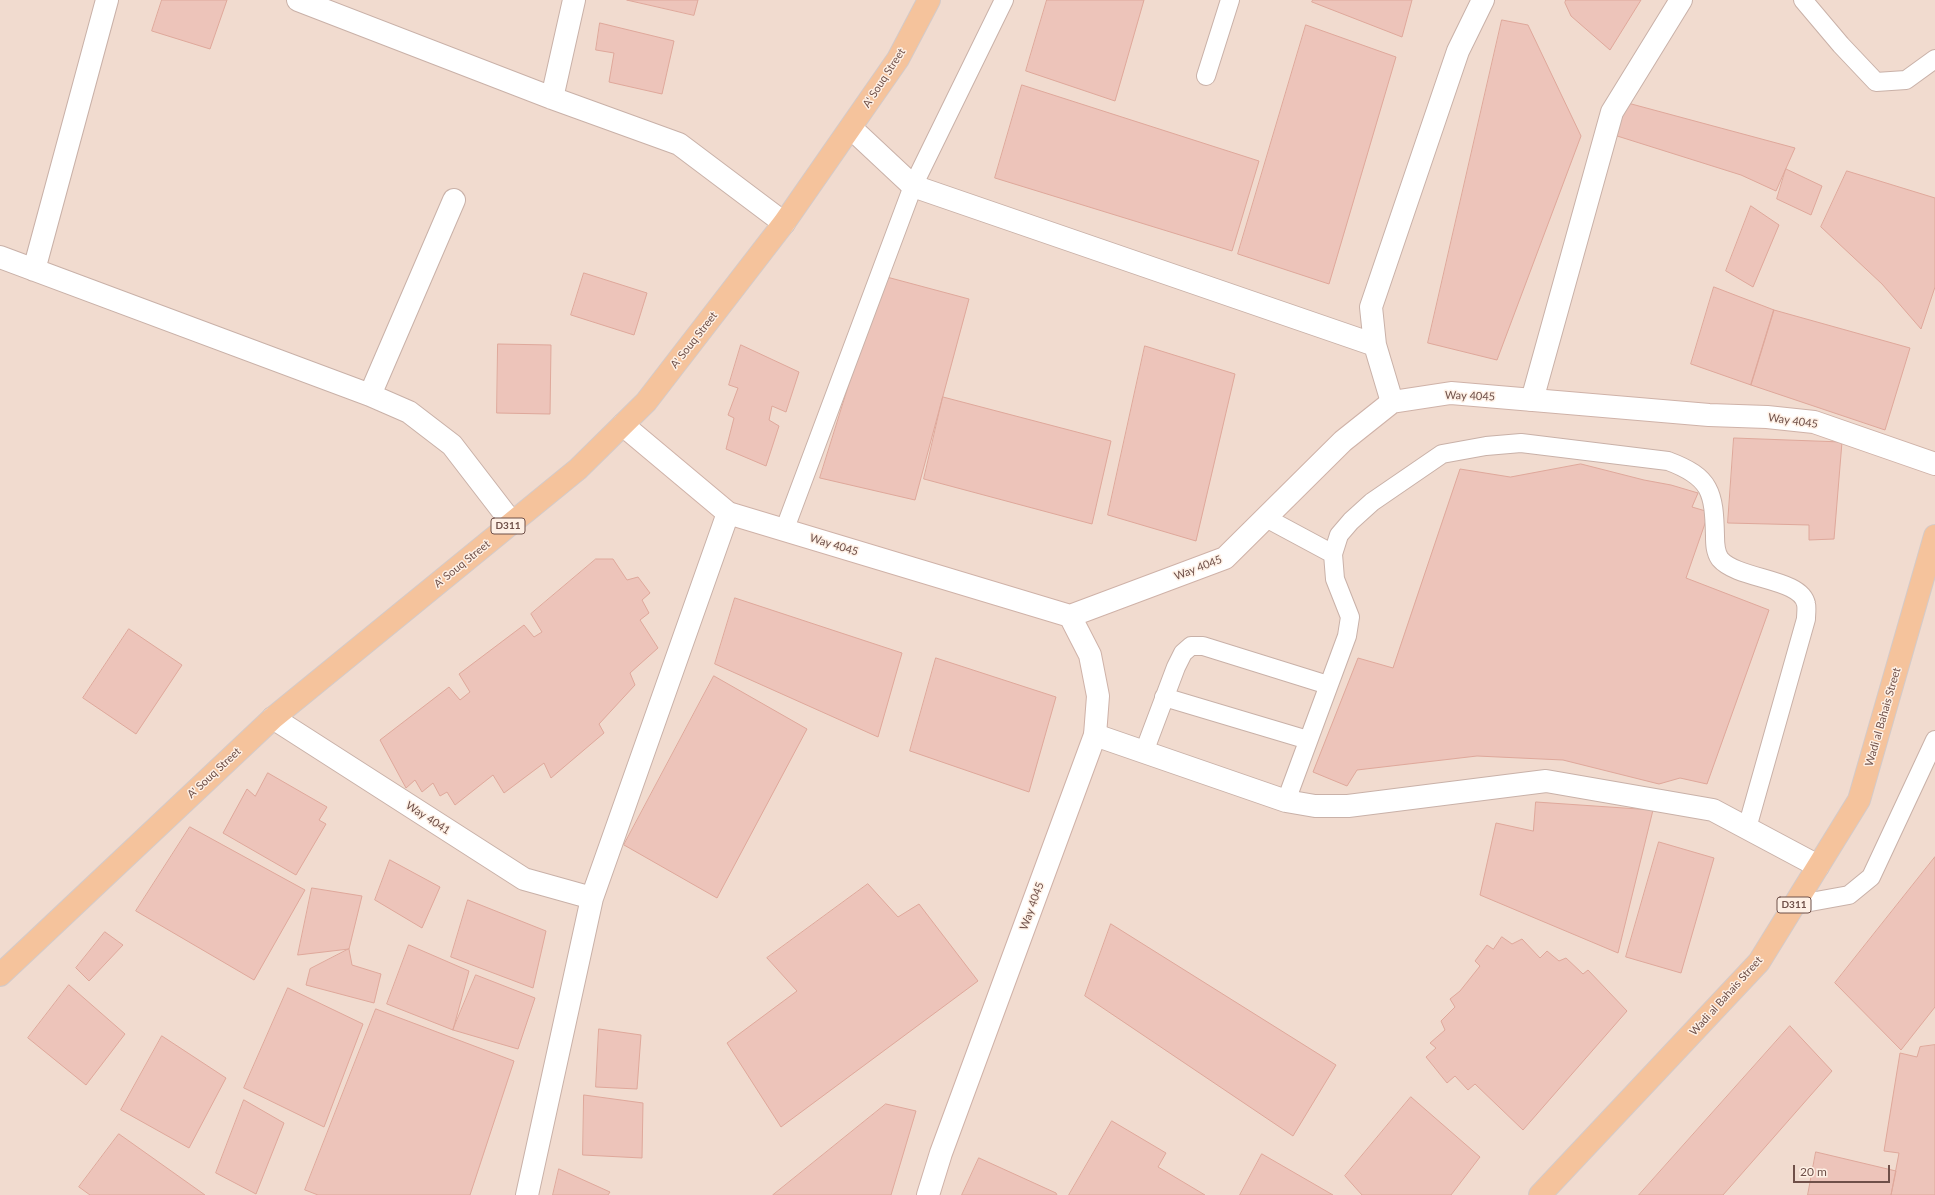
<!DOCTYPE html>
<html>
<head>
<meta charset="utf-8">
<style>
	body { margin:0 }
	#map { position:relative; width:1935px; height:1195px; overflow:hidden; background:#faebe0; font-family:Lato,sans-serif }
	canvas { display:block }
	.scale { position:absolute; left:1793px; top:1165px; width:97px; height:18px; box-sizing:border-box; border:2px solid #6f5049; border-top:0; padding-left:5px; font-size:12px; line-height:14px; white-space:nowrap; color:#6f5049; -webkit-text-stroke:3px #fef0e5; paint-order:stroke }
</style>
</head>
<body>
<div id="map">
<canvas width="1935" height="1195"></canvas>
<div class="scale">20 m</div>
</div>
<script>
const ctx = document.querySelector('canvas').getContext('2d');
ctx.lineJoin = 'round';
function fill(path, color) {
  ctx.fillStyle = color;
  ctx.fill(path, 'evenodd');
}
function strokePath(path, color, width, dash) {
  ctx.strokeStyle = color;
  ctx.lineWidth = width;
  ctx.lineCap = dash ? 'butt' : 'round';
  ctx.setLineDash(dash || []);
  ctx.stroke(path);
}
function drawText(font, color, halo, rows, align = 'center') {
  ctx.font = font + ' Lato,sans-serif';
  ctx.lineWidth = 3;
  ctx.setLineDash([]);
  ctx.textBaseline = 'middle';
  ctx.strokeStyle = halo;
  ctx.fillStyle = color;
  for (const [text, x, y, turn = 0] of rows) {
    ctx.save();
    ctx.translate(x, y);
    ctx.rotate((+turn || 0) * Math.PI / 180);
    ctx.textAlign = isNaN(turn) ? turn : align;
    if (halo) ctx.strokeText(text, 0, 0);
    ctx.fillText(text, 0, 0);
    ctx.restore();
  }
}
fill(new Path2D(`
	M 0,0 L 1935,0 L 1935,1195 L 0,1195 Z`), '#f1dbcf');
const building = new Path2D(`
	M 162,0 L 227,0 L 210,49 L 152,31 Z
	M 627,0 L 698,0 L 694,15 Z
	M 1047,0 L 1144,0 L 1115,101 L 1026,71 Z
	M 1313,0 L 1412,0 L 1402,37 L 1312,2 Z
	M 1566,0 L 1641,0 L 1610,50 L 1571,16 L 1565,3 Z
	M 1502,20 L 1528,25 L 1581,136 L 1497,360 L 1428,343 Z
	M 600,23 L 674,41 L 662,94 L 609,82 L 614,53 L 596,50 Z
	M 1306,25 L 1396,57 L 1329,284 L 1238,254 Z
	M 1022,85 L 1259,161 L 1232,251 L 995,178 Z
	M 1624,102 L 1795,148 L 1776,191 L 1741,175 L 1614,135 Z
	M 1786,169 L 1822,186 L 1811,215 L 1777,199 Z
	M 1847,171 L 1935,198 L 1935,287 L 1921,329 L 1882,284 L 1821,227 Z
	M 1751,206 L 1779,225 L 1753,287 L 1726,271 Z
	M 584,273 L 647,293 L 634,335 L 571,315 Z
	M 883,276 L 969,299 L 915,500 L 820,478 Z
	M 1714,287 L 1774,310 L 1751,385 L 1691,364 Z
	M 1774,310 L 1910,348 L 1885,430 L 1751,385 Z
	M 498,344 L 551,345 L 550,414 L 497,413 Z
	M 741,345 L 799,372 L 786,412 L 772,406 L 769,420 L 779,426 L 766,466 L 726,449 L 734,418 L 728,415 L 738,388 L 729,385 Z
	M 1145,346 L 1235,374 L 1196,541 L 1108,515 Z
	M 943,397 L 1111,441 L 1092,524 L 924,479 Z
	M 1734,438 L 1842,442 L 1834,539 L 1809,540 L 1809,525 L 1728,523 Z
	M 1581,464 L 1644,480 L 1671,485 L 1698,493 L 1692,507 L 1709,512 L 1686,578 L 1769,610 L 1707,784 L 1680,778 L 1659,784 L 1563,760 L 1477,756 L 1357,770 L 1347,786 L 1313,772 L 1358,658 L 1393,668 L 1460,469 L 1510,477 Z
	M 596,559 L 613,559 L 627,580 L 638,577 L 650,593 L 642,600 L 649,613 L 640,620 L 658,648 L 630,673 L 635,685 L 599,724 L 604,733 L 551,778 L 544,763 L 504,793 L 493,775 L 455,805 L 447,792 L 440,796 L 433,783 L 422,792 L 415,780 L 406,788 L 380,740 L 449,687 L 460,700 L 470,692 L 459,674 L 524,625 L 534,637 L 542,632 L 531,614 Z
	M 735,598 L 902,653 L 878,737 L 715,664 Z
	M 129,629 L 182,665 L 136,734 L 83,698 Z
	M 936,658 L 1056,697 L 1029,792 L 910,751 Z
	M 714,676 L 807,729 L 717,898 L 624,845 Z
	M 268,773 L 327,807 L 319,820 L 326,824 L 296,875 L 223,833 L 247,789 L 255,796 Z
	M 1536,802 L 1653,810 L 1618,953 L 1480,895 L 1496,823 L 1533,831 Z
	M 190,827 L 305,890 L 254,980 L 136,911 Z
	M 1659,842 L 1714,858 L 1681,973 L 1626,957 Z
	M 1935,857 L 1935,1007 L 1901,1050 L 1835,983 Z
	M 390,860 L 440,887 L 422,928 L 375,900 Z
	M 868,884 L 898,917 L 919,904 L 978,981 L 781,1127 L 727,1043 L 797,991 L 767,958 Z
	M 312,888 L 362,896 L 349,949 L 298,955 Z
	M 468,900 L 546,931 L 533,988 L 451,957 Z
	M 1111,924 L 1336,1065 L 1293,1136 L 1085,996 Z
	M 105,932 L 123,945 L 89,981 L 76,968 Z
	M 1502,937 L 1512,944 L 1522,939 L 1540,958 L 1547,951 L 1559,961 L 1566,958 L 1583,974 L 1588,970 L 1627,1011 L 1523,1130 L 1475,1084 L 1468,1090 L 1455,1076 L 1447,1083 L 1426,1057 L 1436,1048 L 1430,1043 L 1445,1030 L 1441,1021 L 1455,1007 L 1450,999 L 1460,991 L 1480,966 L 1475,961 L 1487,945 L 1493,949 Z
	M 409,945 L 469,971 L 453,1030 L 387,1004 Z
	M 349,949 L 352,965 L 381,974 L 374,1003 L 306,985 L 310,969 Z
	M 476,975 L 535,998 L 518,1049 L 453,1030 Z
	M 69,985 L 125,1034 L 86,1085 L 28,1038 Z
	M 288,988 L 363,1024 L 324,1127 L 244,1088 Z
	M 376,1009 L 514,1061 L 470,1195 L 318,1195 L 305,1190 Z
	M 1790,1026 L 1832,1071 L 1723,1195 L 1639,1195 Z
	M 599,1029 L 641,1035 L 637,1089 L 596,1087 Z
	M 162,1036 L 226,1078 L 189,1148 L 121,1110 Z
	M 1935,1045 L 1935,1195 L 1891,1195 L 1899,1153 L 1884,1151 L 1900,1053 L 1917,1057 L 1920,1047 Z
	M 584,1095 L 643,1103 L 642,1158 L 583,1155 Z
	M 1411,1097 L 1480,1157 L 1451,1195 L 1362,1195 L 1345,1176 Z
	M 244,1100 L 284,1123 L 256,1194 L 216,1173 Z
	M 886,1104 L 916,1111 L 891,1195 L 773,1195 Z
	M 1112,1121 L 1166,1153 L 1158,1167 L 1205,1195 L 1069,1195 Z
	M 119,1134 L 205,1195 L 90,1195 L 79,1187 Z
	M 1816,1152 L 1896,1171 L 1891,1195 L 1808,1195 Z
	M 1262,1154 L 1333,1195 L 1240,1195 Z
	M 979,1158 L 1056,1193 L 1057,1195 L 962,1195 Z
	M 559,1169 L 610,1192 L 608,1195 L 553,1195 Z`);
fill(building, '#edc4ba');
strokePath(building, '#dfa89b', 1);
const lane = new Path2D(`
	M 1803,0 L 1841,45 L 1876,82 L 1906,80 L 1935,59
	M 1206,76 L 1230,0
	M 1266,518 L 1333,554
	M 784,531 L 913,186 L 1004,0
	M 1164,697 L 1308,740
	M 1144,752 L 1176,667 L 1183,653 L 1191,646 L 1203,646 L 1328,685
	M 1286,801 L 1347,636 L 1350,617 L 1335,579 L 1333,554 L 1339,535 L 1351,521 L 1372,502 L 1442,454 L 1486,446 L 1521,443 L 1668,461 C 1711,477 1714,492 1715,536 C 1715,543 1715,552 1720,559 C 1738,580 1801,578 1806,604 C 1807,608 1806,614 1806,619 L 1747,828
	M 1794,905 L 1849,895 L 1871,877 L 1935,740`);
const street = new Path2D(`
	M 298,0 L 552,98 L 679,144 L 784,223
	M 552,98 L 574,0
	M 851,128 L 913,186 L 1375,345 L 1392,402
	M 0,257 L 370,395 L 409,412 L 452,445 L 512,523
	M 34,270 L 107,0
	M 1375,345 L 1371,307 L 1458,51 L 1483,0
	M 370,395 L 454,200
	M 1532,400 L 1612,112 L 1681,0
	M 273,718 L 524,879 L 592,898
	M 1095,735 L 1286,801 L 1315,806 L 1348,806 L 1546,781 L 1713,810 L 1818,866
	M 527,1195 L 592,898 L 728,513`);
const secondary = new Path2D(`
	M 623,425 L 728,513 L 1070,616 L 1225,558 L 1343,441 L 1392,402 L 1451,393 L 1709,415 L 1767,417 L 1814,422 L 1935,464
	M 928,1195 L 941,1153 L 1095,735 L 1098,696 L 1090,655 L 1070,616`);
const primary = new Path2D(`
	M 0,975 L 273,718 L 578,469 L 646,402 L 784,223 L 898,59 L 929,0
	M 1540,1195 L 1759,962 L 1859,800 L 1935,536`);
strokePath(lane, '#c9b1a8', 20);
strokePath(street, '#c9b1a8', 24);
strokePath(secondary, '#cfb2a8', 24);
strokePath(primary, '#d4cac8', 24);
strokePath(lane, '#fff', 18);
strokePath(street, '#fff', 22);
strokePath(secondary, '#fff', 22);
strokePath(primary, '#f5c39c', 22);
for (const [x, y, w] of [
	[508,526,34],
	[1794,905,34]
]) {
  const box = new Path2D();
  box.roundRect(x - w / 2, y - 8, w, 16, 3);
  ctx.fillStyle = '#fef0e5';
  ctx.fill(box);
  strokePath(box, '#6f5049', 1);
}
drawText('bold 10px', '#6f5049', null, [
	["D311",508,526],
	["D311",1794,905]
]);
drawText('11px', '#6f5049', '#fef0e5', [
	["A' Souq Street",884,78,-57],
	["A' Souq Street",694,340,-52],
	["Way 4045",1470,396,2],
	["Way 4045",1793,421,8],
	["Way 4045",834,545,17],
	["A' Souq Street",462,564,-39],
	["Way 4045",1198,568,-21],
	["Wadi al Bahais Street",1883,717,-74],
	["A' Souq Street",214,773,-43],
	["Way 4041",428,818,33],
	["Way 4045",1032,906,-70],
	["Wadi al Bahais Street",1726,996,-48]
]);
</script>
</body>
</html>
